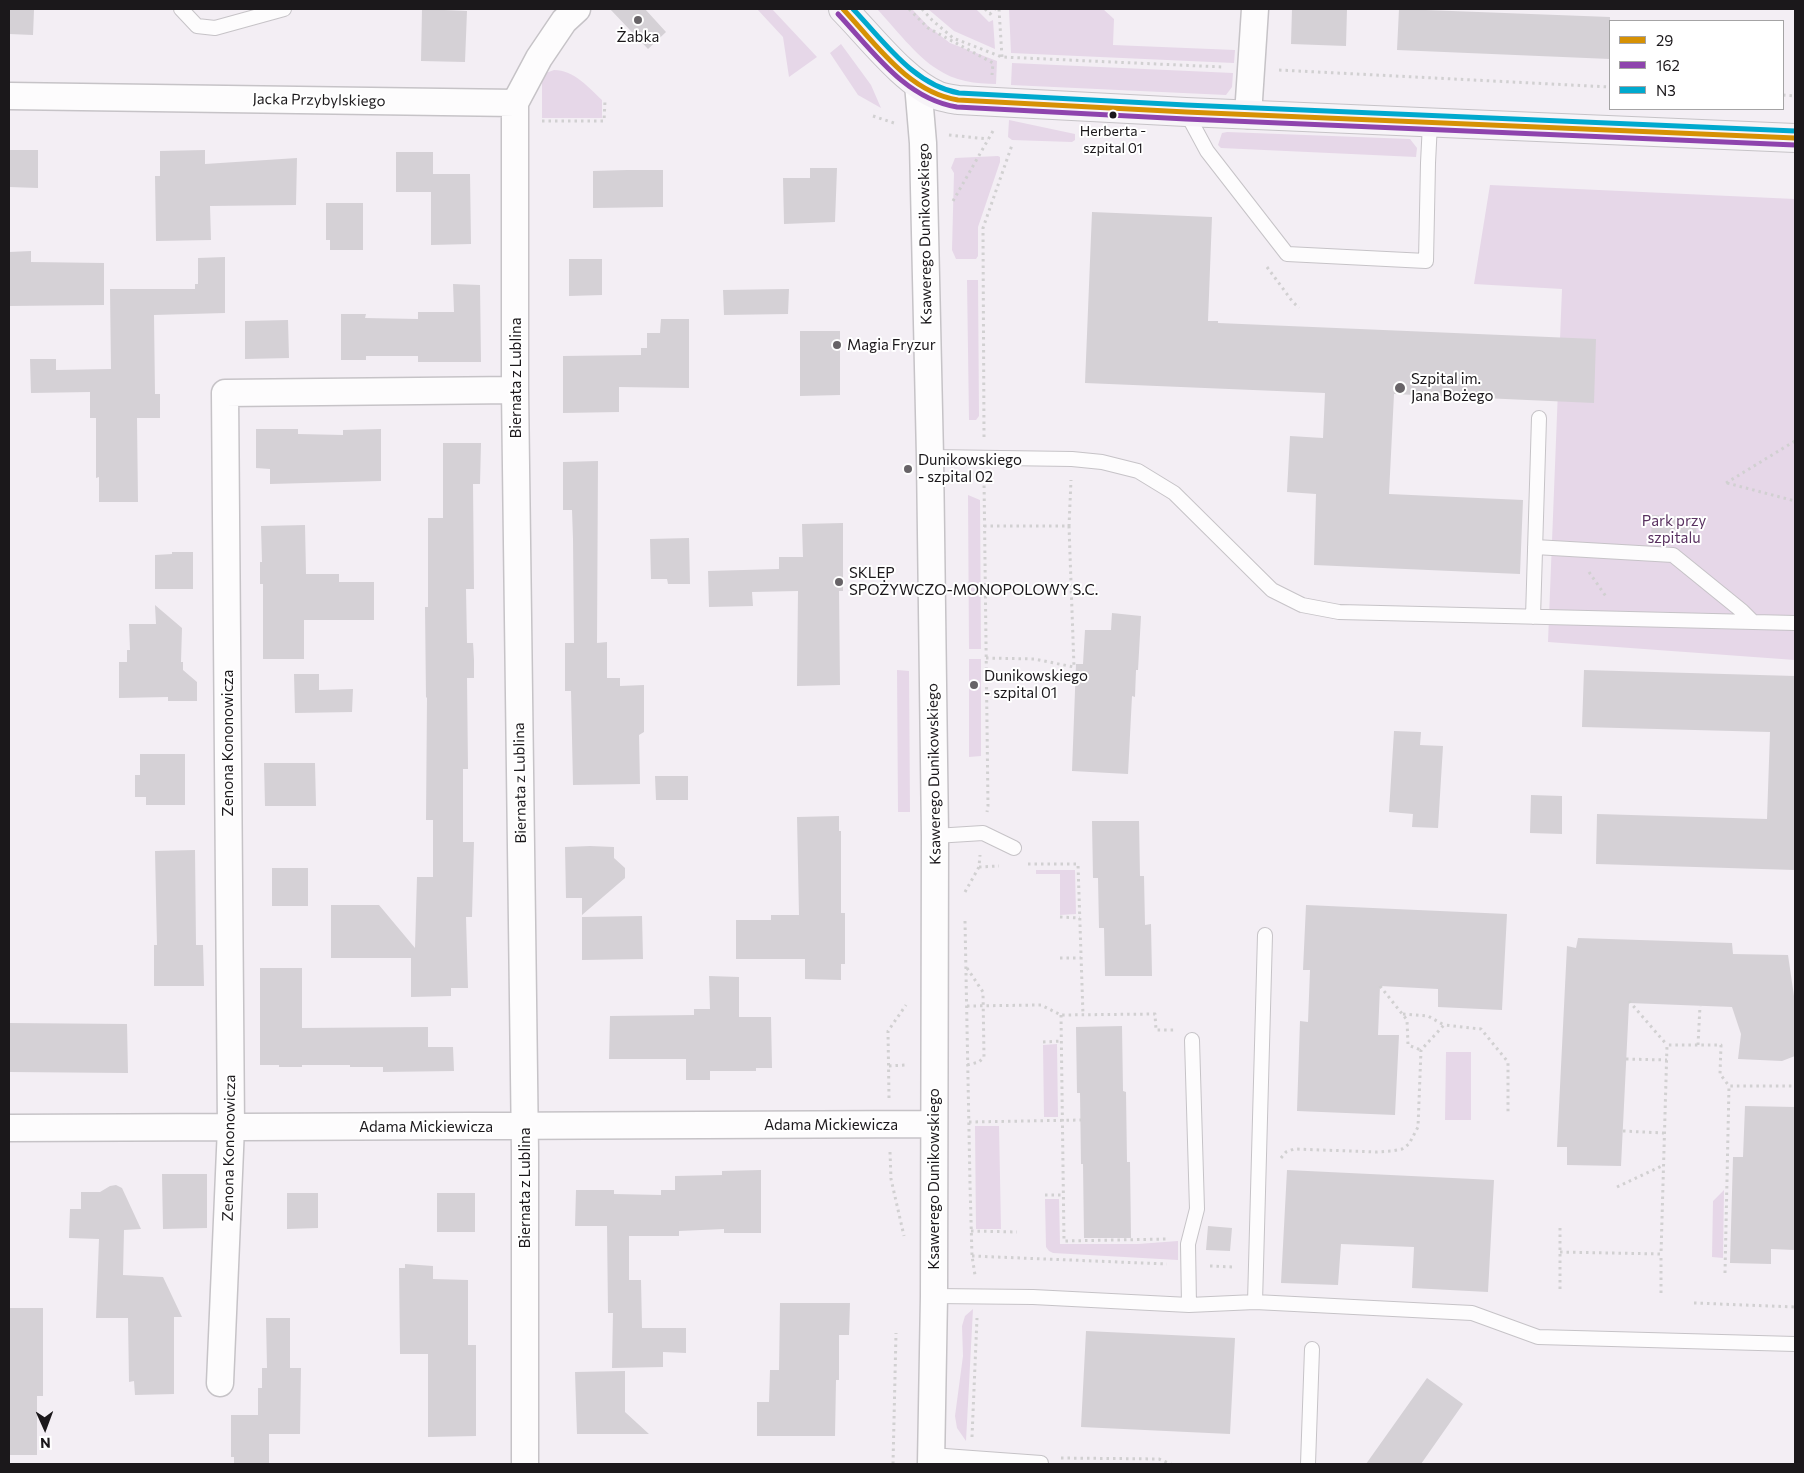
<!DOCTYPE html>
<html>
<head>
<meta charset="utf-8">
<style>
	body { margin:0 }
	#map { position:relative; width:1804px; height:1473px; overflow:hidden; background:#f3eef4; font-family:Commissioner,sans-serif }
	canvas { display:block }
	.frame { position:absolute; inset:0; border:10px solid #1b181b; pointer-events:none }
	.legend { position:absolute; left:1609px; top:20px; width:175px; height:90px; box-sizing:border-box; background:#fff; border:1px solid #a4a3a4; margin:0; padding:6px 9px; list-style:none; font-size:15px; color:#1b181b }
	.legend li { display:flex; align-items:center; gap:10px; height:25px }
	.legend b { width:25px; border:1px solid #a4a3a4 }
	.north { position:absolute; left:20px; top:1403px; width:50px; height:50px; -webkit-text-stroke:4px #fff; paint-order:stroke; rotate:178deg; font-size:14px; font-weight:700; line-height:20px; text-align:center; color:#1b181b }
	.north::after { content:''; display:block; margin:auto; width:18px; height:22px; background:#1b181b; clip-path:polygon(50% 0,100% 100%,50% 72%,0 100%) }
</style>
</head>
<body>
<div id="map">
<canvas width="1804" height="1473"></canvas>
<div class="frame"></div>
<ul class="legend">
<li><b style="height:6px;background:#d69104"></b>29</li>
<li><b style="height:6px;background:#8e44ad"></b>162</li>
<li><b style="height:6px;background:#00a9ce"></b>N3</li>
</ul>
<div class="north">N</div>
</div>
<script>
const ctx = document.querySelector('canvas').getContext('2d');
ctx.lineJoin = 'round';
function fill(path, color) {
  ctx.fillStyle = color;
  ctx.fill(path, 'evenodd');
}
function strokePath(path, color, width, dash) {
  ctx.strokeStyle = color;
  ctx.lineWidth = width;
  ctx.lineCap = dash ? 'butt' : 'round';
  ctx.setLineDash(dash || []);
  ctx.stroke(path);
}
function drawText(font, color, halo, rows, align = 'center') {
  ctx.font = font + ' Commissioner,sans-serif';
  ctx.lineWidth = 4;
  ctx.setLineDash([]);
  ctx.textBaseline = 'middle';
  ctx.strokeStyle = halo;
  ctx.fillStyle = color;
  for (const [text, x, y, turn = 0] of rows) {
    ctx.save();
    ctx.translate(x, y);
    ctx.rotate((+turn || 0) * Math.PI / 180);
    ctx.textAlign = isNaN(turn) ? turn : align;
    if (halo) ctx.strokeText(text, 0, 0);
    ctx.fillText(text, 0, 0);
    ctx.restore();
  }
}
fill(new Path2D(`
	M 757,9 L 772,9 L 817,57 L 789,77 L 783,37 Z
	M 877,9 L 912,9 L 928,26 L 950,43 L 997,61 L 996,84 C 976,84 954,81 937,69 C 917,57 893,26 877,9 Z
	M 928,9 L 976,9 L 989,22 L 993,20 L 995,49 L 954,31 Z
	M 1009,9 L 1103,9 L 1114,19 L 1113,45 L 1235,50 L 1234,63 L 1011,53 Z
	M 841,44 L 871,85 L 881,108 L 858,95 L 830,53 Z
	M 1012,63 L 1233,73 L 1232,87 L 1226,95 L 1011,85 Z
	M 554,70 C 574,70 589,88 602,100 L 602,118 L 542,118 L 542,77 L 543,74 Z
	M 1009,120 L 1075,134 L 1075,140 L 1072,142 L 1012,140 L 1008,137 Z
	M 1227,132 L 1410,139 L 1417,148 L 1416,157 L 1221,148 L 1218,145 L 1222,133 Z
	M 998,156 L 1000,157 L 1000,162 L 978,227 L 978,256 L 976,259 L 956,259 L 952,250 L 954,173 L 951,168 L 955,158 Z
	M 1490,185 L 1795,199 L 1795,660 L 1548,642 L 1562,289 L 1474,284 Z
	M 967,280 L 978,280 L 979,416 L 976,420 L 969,420 Z
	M 968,495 L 980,500 L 981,649 L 969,649 Z
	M 969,659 L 981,659 L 981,756 L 969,757 Z
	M 897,670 L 909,671 L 910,812 L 898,812 Z
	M 1036,870 L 1075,870 L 1076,914 L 1060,915 L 1060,874 L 1036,874 Z
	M 1057,1044 L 1058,1117 L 1044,1117 L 1043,1045 Z
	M 1446,1052 L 1471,1052 L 1471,1120 L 1445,1120 Z
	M 975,1126 L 999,1126 L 1001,1229 L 976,1229 Z
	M 1724,1190 L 1723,1258 L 1712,1257 L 1713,1201 Z
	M 1045,1199 L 1059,1199 L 1060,1244 L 1138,1244 L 1178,1241 L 1178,1260 L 1053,1253 L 1049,1251 L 1046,1247 Z
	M 973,1309 L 966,1441 L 957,1428 L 955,1416 L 963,1356 L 962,1326 L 965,1316 Z`), '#e6d7e8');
fill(new Path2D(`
	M 9,9 L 34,10 L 33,35 L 9,34 Z
	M 422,9 L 467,11 L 465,62 L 421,61 Z
	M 610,9 L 645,9 L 666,32 L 648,49 Z
	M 1292,9 L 1347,9 L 1346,46 L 1291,44 Z
	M 1399,9 L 1610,17 L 1610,59 L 1397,50 Z
	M 9,150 L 38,150 L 38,188 L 9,187 Z
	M 205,150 L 205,164 L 297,158 L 296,205 L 210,206 L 211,240 L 156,241 L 155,176 L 160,176 L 160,151 Z
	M 396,152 L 433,152 L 433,174 L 470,174 L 471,244 L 431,245 L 431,192 L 396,192 Z
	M 810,168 L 837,168 L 835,222 L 784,224 L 783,178 L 810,178 Z
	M 627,170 L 663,170 L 663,207 L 593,208 L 593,171 Z
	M 326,203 L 363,203 L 363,250 L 330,250 L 330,240 L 326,240 Z
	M 1092,212 L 1212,217 L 1208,321 L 1218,321 L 1218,323 L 1596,339 L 1594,403 L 1394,394 L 1389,494 L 1523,500 L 1520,574 L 1314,565 L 1316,494 L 1287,492 L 1290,436 L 1323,438 L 1325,393 L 1085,383 Z
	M 31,251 L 31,262 L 104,263 L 104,305 L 9,306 L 9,252 Z
	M 225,257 L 225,313 L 154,315 L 155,394 L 160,394 L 160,418 L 137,418 L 138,502 L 99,502 L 99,477 L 96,478 L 96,418 L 90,418 L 90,392 L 31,393 L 30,359 L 56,359 L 56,370 L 111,369 L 110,289 L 195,289 L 195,284 L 198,284 L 198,258 Z
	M 569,259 L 602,259 L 602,295 L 569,296 Z
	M 453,284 L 480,285 L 481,362 L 418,362 L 418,356 L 366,356 L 366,360 L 341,360 L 341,314 L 366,314 L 365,318 L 418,319 L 418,312 L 454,312 Z
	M 789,289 L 788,314 L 724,315 L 723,290 Z
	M 661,319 L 689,319 L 689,388 L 619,387 L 619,412 L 563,413 L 563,356 L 641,355 L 641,348 L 647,348 L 647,333 L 660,333 Z
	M 288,320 L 289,358 L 245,359 L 245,321 Z
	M 800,331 L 840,331 L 840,395 L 800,396 Z
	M 256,429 L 298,429 L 298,434 L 343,435 L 343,430 L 381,429 L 381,481 L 270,484 L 270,469 L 256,468 Z
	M 443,443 L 481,443 L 480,484 L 473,484 L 474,589 L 466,589 L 467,643 L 473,643 L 474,660 L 474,678 L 467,678 L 468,769 L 463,769 L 463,842 L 474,842 L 472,917 L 466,917 L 468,988 L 451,988 L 451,996 L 411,997 L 411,958 L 331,958 L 331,905 L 379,905 L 415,948 L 417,877 L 433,877 L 433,820 L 426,820 L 427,697 L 426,698 L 425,607 L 428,607 L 428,518 L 443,518 Z
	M 598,461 L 597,643 L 607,642 L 607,678 L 620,678 L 620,686 L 644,685 L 644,732 L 639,735 L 640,784 L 573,785 L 571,691 L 565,691 L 565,643 L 574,643 L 573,539 L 572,510 L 563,510 L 563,462 Z
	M 1652,515 L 1697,518 L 1696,541 L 1651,539 Z
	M 843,523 L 843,591 L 839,591 L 840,685 L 797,686 L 798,591 L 752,592 L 753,606 L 709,607 L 708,571 L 779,569 L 779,557 L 803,557 L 802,524 Z
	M 305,525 L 306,574 L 339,574 L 339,582 L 374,582 L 374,620 L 304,620 L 304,659 L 263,659 L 263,584 L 260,584 L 260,562 L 262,562 L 261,526 Z
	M 689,538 L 690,584 L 668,584 L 667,579 L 651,579 L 650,539 Z
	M 172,552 L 193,552 L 193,589 L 155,589 L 155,555 L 172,554 Z
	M 155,605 L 182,628 L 181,662 L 183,662 L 183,670 L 197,682 L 197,701 L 168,701 L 168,697 L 119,698 L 119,662 L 127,662 L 127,650 L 130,650 L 129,624 L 156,624 Z
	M 1112,613 L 1141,616 L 1138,670 L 1136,670 L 1135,697 L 1132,696 L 1128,774 L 1072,771 L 1076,664 L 1083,664 L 1085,630 L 1111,630 Z
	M 1584,670 L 1795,676 L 1795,870 L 1596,864 L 1597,814 L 1767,819 L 1770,732 L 1582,727 Z
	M 294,674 L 319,674 L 319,690 L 353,689 L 352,712 L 295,713 Z
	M 1394,731 L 1421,732 L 1420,745 L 1443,746 L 1438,828 L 1412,827 L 1413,814 L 1389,812 Z
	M 140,754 L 185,754 L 185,805 L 146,805 L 146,797 L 135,797 L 135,775 L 140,775 Z
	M 264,763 L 315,763 L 316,806 L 265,806 Z
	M 655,776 L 688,776 L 688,800 L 656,800 Z
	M 1531,795 L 1562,796 L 1562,834 L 1530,833 Z
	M 839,816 L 839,831 L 841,831 L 841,913 L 845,913 L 845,964 L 841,964 L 841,980 L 805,979 L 805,959 L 736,959 L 736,920 L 771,920 L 771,915 L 799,915 L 797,817 Z
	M 1092,821 L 1139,821 L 1140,876 L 1144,876 L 1145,925 L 1151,924 L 1152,976 L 1105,976 L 1104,928 L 1099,928 L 1098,878 L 1093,878 Z
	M 590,846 L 614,847 L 614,858 L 625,868 L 625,878 L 582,915 L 582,898 L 566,898 L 565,847 Z
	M 195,850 L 196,945 L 203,945 L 204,986 L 154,986 L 154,945 L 157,945 L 155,851 Z
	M 272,868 L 308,868 L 308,906 L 272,906 Z
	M 1306,905 L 1507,914 L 1502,1010 L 1438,1007 L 1438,989 L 1380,986 L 1378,1035 L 1399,1035 L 1395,1115 L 1297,1111 L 1300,1021 L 1308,1022 L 1310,970 L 1303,970 Z
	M 642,916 L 643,959 L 582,960 L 582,917 Z
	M 1578,938 L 1732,943 L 1733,954 L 1788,955 L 1795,1003 L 1795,1056 L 1782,1061 L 1738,1059 L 1741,1034 L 1732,1007 L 1629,1003 L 1621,1166 L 1567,1165 L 1567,1147 L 1557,1147 L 1567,946 L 1576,948 Z
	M 260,968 L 302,968 L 302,1028 L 428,1027 L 428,1047 L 453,1047 L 454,1071 L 383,1072 L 383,1067 L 350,1067 L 350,1065 L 302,1065 L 302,1067 L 279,1067 L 279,1065 L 260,1065 Z
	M 709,976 L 739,977 L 739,1017 L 771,1017 L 772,1068 L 756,1068 L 756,1071 L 710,1071 L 710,1080 L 686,1080 L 686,1059 L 609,1059 L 610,1016 L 694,1015 L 694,1009 L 710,1009 Z
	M 9,1023 L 127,1024 L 128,1073 L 9,1072 Z
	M 1122,1026 L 1123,1091 L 1126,1092 L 1127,1162 L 1130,1162 L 1131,1238 L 1084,1238 L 1083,1164 L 1081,1164 L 1080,1093 L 1077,1093 L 1076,1027 Z
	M 1745,1106 L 1795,1107 L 1795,1250 L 1771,1249 L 1771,1264 L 1730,1263 L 1733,1157 L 1743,1157 Z
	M 761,1170 L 761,1233 L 724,1233 L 724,1229 L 679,1231 L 679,1236 L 629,1236 L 629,1280 L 641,1280 L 642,1328 L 686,1328 L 686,1353 L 663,1352 L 663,1367 L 612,1368 L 613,1313 L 608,1313 L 607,1226 L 575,1226 L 576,1190 L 614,1190 L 614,1194 L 661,1195 L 661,1190 L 675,1190 L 675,1176 L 722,1175 L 722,1171 Z
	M 1287,1170 L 1494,1180 L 1488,1292 L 1412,1288 L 1414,1247 L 1341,1244 L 1338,1285 L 1281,1283 Z
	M 162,1174 L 207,1174 L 207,1228 L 163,1229 Z
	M 116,1185 L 122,1188 L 141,1229 L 124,1230 L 123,1275 L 163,1277 L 182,1317 L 174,1317 L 174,1394 L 135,1395 L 134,1381 L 129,1382 L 128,1318 L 96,1318 L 99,1239 L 69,1238 L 70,1209 L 81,1209 L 81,1192 L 100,1192 L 110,1186 Z
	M 287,1193 L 318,1193 L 318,1228 L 287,1229 Z
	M 437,1193 L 475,1193 L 475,1232 L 437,1232 Z
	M 1208,1226 L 1232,1228 L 1230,1251 L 1206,1250 Z
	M 405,1264 L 433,1266 L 433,1279 L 468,1280 L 468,1345 L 476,1345 L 476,1436 L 428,1437 L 428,1354 L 400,1354 L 399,1268 L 405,1268 Z
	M 780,1303 L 850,1303 L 849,1335 L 839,1335 L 839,1380 L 836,1380 L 835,1436 L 757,1436 L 757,1402 L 769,1402 L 770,1370 L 779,1370 Z
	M 9,1308 L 43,1308 L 43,1396 L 37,1396 L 37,1455 L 9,1455 Z
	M 266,1318 L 290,1318 L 290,1368 L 301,1368 L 300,1434 L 269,1434 L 269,1464 L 234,1464 L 234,1457 L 231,1457 L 231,1415 L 258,1415 L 258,1388 L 262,1388 L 262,1368 L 267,1368 Z
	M 1086,1331 L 1235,1338 L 1230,1434 L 1081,1427 Z
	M 625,1371 L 625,1412 L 649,1434 L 577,1434 L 575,1372 Z
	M 1427,1378 L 1463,1404 L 1421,1464 L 1366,1464 Z`), '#d5d1d6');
const lane = new Path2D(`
	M 181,9 L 197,26 L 215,28 L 284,9
	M 1186,112 L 1207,151 L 1287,254 L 1426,261 L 1428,163 L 1430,123
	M 930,457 L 1072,459 L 1102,462 L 1138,471 L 1174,493 L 1272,590 L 1302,605 L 1339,612 L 1795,623
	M 1535,547 L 1673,555 L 1742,611 L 1753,622
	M 1533,617 L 1539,418
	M 935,836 L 983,833 L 1014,848
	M 934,1296 L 1033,1297 L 1189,1305 L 1255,1302 L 1472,1313 L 1538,1337 L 1795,1344
	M 1255,1302 L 1265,935
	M 1189,1305 L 1188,1244 L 1197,1209 L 1192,1040
	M 931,1455 L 1041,1463 L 1041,1464
	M 1308,1464 L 1312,1349`);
const street = new Path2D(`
	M 918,84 L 923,143 L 930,457 L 935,836 L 934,1296 L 931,1464
	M 9,96 L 515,103
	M 1248,115 L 1255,9
	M 9,1128 L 934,1124
	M 220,1383 L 231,1127 L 225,393 L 515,390
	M 525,1464 L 525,1151 L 515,390 L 515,103 L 539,58 L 564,21 L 577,9`);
const secondary = new Path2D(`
	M 843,9 C 869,35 905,83 939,96 C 945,98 952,99 958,100 L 1186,112 L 1795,138`);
strokePath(lane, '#c6c3c7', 16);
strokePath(street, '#c6c3c7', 29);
strokePath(secondary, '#c6c3c7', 30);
strokePath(new Path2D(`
	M 909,9 L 928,28 L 993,63 L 992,75
	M 922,9 L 932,20 L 953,38 L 1002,57 L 1223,67
	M 985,9 L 990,14 L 995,9
	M 999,9 L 1002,57
	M 1279,70 L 1610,87
	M 1783,95 L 1795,96
	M 873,116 L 894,123
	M 542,121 L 604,121 L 605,101
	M 949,135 L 988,139
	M 953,201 L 993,131
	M 1267,267 L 1292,301 L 1299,308
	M 984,437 L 983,228 L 1012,145
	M 984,479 L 988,806 L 987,812
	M 1726,483 L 1795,441
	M 1727,483 L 1795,501
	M 984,526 L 1069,526 L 1071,480
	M 1589,572 L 1607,598
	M 986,658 L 1034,659 L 1074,667 L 1069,526
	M 1028,864 L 1078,864 L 1083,1015
	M 979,867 L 999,866
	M 965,892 L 979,867 L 980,855
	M 1060,917 L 1080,918
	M 965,921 L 970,1184 L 972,1256 L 975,1275
	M 1060,958 L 1081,958
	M 967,968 L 983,992 L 984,1057 L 979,1062 L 967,1065
	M 1380,986 L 1407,1020 L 1408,1045 L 1421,1050
	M 1629,1001 L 1667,1045
	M 967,1006 L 1041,1005 L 1061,1015 L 1155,1014 L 1156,1030 L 1174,1030
	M 1403,1014 L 1428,1016 L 1444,1025
	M 1061,1015 L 1064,1241 L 1168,1239
	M 1043,1042 L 1061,1041
	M 1698,1045 L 1700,1006
	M 1626,1059 L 1667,1060
	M 889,1066 L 906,1065
	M 889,1098 L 888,1031 L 906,1005
	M 969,1122 L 1081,1120
	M 1623,1131 L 1664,1133
	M 890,1152 L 891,1179 L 904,1236
	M 1281,1158 L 1286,1152 L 1294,1149 L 1377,1152 L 1392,1151 L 1402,1149 L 1409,1144 L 1418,1127 L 1421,1050 L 1444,1025 L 1481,1029 L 1508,1062 L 1508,1114
	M 1617,1187 L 1664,1165
	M 1045,1195 L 1064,1195
	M 1560,1228 L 1560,1291
	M 971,1231 L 1017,1232
	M 1560,1252 L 1661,1254 L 1667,1045 L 1721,1045 L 1720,1074 L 1729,1086 L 1795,1086
	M 972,1256 L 1167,1264
	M 1210,1266 L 1234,1267
	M 1725,1273 L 1729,1086
	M 1661,1293 L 1661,1254
	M 1694,1303 L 1795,1307
	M 972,1437 L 977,1318
	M 1061,1458 L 1159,1459 L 1171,1464
	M 893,1464 L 896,1333`), '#d1d0d1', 3, [2.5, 4]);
strokePath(lane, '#fdfcfd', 14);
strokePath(street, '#fdfcfd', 26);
strokePath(secondary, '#f7f4f8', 28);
strokePath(new Path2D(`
	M 843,9 C 876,44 908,92 958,100 L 1186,112 L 1795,138`), '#d69104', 5);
strokePath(new Path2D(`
	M 838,14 C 872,50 905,99 957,107 L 1186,119 L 1795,145`), '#8e44ad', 5);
strokePath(new Path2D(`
	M 853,9 C 883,40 913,85 959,93 L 1186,105 L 1795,131`), '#00a9ce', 5);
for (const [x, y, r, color] of [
	[638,20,5,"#676367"],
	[1113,115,4.5,"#1b181b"],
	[837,345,5,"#676367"],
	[1400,388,6,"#676367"],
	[908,469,5,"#676367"],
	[839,582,5,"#676367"],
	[974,685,5,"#676367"]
]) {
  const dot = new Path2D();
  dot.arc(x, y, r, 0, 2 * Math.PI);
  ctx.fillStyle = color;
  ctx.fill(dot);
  strokePath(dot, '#fff', 2);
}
drawText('14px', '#1b181b', '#fff', [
	["Herberta -",1113,131],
	["szpital 01",1113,148]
]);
drawText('15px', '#1b181b', '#fff', [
	["Żabka",638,37,"center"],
	["Magia Fryzur",847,345],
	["Szpital im.",1411,379],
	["Jana Bożego",1411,396],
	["Dunikowskiego",918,460],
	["- szpital 02",918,477],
	["SKLEP",849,573],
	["SPOŻYWCZO-MONOPOLOWY S.C.",849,590],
	["Dunikowskiego",984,676],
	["- szpital 01",984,693]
], 'left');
drawText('15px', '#1b181b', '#fff', [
	["Jacka Przybylskiego",319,100,1],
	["Ksawerego Dunikowskiego",925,234,-91],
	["Biernata z Lublina",516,378,-90],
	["Zenona Kononowicza",228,743,-90],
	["Ksawerego Dunikowskiego",934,774,-91],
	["Biernata z Lublina",520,783,-91],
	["Adama Mickiewicza",831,1125],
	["Adama Mickiewicza",426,1127],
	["Zenona Kononowicza",229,1148,-89],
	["Ksawerego Dunikowskiego",934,1179,-90],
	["Biernata z Lublina",525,1188,-90]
]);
drawText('15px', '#593160', '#fff', [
	["Park przy",1674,521],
	["szpitalu",1674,538]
]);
</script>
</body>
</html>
